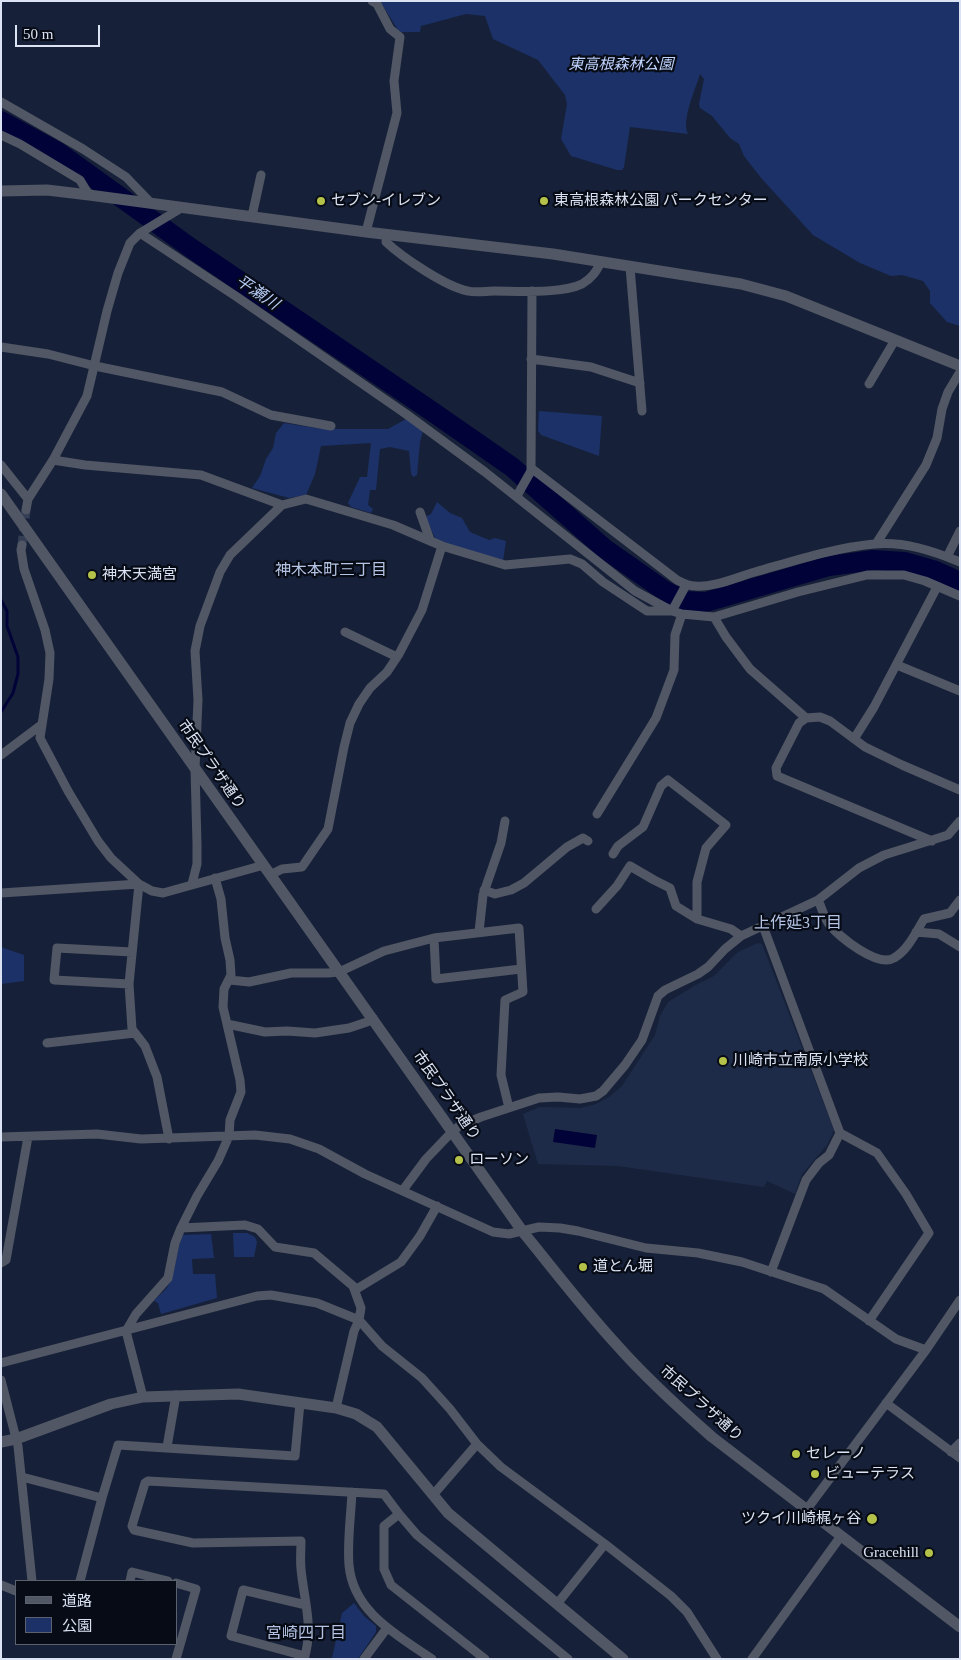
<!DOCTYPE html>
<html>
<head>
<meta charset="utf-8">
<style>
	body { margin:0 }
	#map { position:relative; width:961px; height:1660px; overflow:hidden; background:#162139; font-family:"Times New Roman","Noto Sans JP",serif }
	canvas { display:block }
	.frame { position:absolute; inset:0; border:2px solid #dae2f3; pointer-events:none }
	.legend { position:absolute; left:15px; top:1580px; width:162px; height:65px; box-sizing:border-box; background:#070b15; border:1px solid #5b616e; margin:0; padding:6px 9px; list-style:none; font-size:15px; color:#dae2f3 }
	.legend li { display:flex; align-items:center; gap:10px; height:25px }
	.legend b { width:25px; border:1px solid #5b616e }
	.scale { position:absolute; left:15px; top:25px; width:85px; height:22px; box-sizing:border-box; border:2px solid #dae2f3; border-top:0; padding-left:6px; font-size:15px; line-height:18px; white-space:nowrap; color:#dae2f3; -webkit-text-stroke:4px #070b15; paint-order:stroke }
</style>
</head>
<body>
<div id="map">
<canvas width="961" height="1660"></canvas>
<div class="frame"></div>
<ul class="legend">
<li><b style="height:6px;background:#515764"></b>道路</li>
<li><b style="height:14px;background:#1c3167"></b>公園</li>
</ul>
<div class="scale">50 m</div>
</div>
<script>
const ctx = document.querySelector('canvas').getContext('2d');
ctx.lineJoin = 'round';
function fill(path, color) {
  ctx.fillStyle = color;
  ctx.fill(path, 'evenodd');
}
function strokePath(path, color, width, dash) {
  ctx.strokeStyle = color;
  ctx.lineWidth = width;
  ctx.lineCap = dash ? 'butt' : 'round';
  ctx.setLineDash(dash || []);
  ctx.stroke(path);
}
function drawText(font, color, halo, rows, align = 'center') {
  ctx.font = font + ' "Times New Roman","Noto Sans JP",serif';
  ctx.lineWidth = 4.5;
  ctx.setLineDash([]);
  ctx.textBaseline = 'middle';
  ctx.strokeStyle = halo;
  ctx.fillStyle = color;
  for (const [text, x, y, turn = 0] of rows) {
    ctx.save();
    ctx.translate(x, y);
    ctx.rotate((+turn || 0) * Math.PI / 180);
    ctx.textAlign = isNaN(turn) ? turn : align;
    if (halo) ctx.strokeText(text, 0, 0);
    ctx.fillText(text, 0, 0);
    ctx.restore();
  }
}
fill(new Path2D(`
	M 758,943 L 762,944 L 834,1130 L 827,1145 L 802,1174 L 795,1194 L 767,1181 L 764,1187 L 618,1166 L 538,1164 L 523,1114 L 540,1107 L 581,1108 L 596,1104 L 609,1097 L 622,1086 L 655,1035 L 660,1016 L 668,1002 L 694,986 L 714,976 L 738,952 Z`), '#1e2b48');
fill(new Path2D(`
	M 380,1 L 960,1 L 960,326 L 947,322 L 930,303 L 930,291 L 923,281 L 902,275 L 891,276 L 860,263 L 813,235 L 762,179 L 744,156 L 739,144 L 730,138 L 712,116 L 700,108 L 699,104 L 704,79 L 700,74 C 696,88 681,120 688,134 L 630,127 L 624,167 L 622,170 L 617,170 L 571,156 L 561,139 L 567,104 L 565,95 L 538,60 L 493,39 L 485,16 L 466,14 L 421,26 L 420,32 L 401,32 L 398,30 Z
	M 539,411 L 602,416 L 599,456 L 541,435 L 538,431 Z
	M 406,419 L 423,431 L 420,442 L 417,475 L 413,477 L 411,473 L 409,451 L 390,447 L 380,449 L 376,490 L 370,490 L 368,505 L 373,509 L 371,513 L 351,507 L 348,503 L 360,477 L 367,477 L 371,443 L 321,446 L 315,474 L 306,495 L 289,498 L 252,488 L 260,476 L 266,459 L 273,448 L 276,433 L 284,423 L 322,429 L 388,429 Z
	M 437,502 L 450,513 L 462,518 L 470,532 L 489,540 L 495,538 L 506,541 L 503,561 L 436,540 L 425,517 L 431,514 Z
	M 1,947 L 24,955 L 24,981 L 1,984 Z
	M 233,1233 L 247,1233 L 255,1237 L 257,1242 L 254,1257 L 234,1257 Z
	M 211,1234 L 214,1258 L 192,1259 L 193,1274 L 215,1274 L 217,1298 L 161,1314 L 158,1303 L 154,1301 C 158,1296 165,1291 168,1286 C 177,1270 175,1250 183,1235 Z
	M 354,1603 L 364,1616 L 376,1626 L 376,1632 L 358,1659 L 332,1658 L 342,1613 Z`), '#1c3167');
fill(new Path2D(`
	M 555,1129 L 597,1135 L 595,1148 L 553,1142 Z`), '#010338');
strokePath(new Path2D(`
	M 1,600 L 7,611 L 7,626 L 18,657 L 18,674 L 13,693 L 1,712`), '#010338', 3);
strokePath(new Path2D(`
	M 1,121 L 58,152 L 191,248 L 430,410 L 512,467 L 605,549 L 665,591 L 685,601 L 706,602 L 829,566 L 873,560 L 905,562 L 933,570 L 960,582`), '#010338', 20);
strokePath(new Path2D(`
	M 22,545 L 26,510`), '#333e55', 9, [9, 4.5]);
strokePath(new Path2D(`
	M 1,102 L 83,149 L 126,177 L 151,203
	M 1,135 L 20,144 L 80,180 L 89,195
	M 252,216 L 261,175
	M 366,232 L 397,113 L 394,81 L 400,37 L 390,29 L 377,4 L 372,1
	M 140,233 L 237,297 L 406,414 L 485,472 L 635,591 L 672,611 L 682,614 L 714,617 L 798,592 L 867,575 L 904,575 L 925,581 L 960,596
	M 387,234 L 386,242 C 402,257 446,287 468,291 C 476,293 486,291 494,291 C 517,291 562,294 582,284 C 592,278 596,272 601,262
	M 630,267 L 642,411
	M 1,347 L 48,354 L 95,366 L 222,392 L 271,415 L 331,426
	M 531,359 L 591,367 L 640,383
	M 869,384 L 895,340
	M 53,460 L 85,465 L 201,475 L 282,505 L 306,499 L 393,525 L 442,546 L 505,565 L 570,559 L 582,564 L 603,582 L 647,611 L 672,611 L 686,585
	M 1,465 L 28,499
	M 531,468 L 677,580 C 683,583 688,586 695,586 C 713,588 737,577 755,572 C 794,561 833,548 874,544 C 904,541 933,551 960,562
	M 518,498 L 518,494 L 531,471 L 532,291
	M 26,510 L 28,499 L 53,460 L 87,396 L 107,311 L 118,273 L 130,243 L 140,233 L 183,207
	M 420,512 L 430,540
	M 876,544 L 926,465 L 937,438 L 942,409 L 948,392 L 960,372
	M 22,545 L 21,550 L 24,569 L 45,630 L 50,653 L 49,679 L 40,738 L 68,791 L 98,841 L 111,858 L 139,884 L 129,984 L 132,1029 L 145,1046 L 157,1077 L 169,1139
	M 947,557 L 960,531
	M 714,617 L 726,637 L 750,669 L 806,718
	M 345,632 L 397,657
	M 897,665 L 960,691
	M 854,739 L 874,707 L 937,587
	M 1,755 L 41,725
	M 597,814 L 656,718 L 674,670 L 675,635 L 682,614
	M 932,841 L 777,776 L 776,768 L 799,723 L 806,718 L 820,717 L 830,721 L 865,747 L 902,765 L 960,790
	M 613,854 L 618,846 L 643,827 L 661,786 L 668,780 L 726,825 L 706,848 L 697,882 L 697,919
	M 270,875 L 282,869 L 302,867 L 328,829 L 344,747 L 350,723 L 359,704 L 370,688 L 387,672 L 399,654 L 422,610 L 442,546
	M 192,884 L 197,864 L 197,844 L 195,769 L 198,700 L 195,651 L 200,626 L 220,572 L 230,555 L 282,505
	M 484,890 L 495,894 L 511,890 L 524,883 L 567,847 L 583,838 L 588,841
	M 1,893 L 139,884 L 152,891 L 163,893 L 264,865
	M 818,900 C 822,908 824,918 829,924 C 839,937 878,968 894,958 C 908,950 916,932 924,919 L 950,913 L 960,900
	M 596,909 L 617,886 L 630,866 L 654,880 L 670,888 L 676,906 L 697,919 L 731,929 L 741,936
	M 763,926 L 840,1133 L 877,1153 L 906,1194 L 929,1233 L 869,1321
	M 479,932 L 483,895 L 501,843 L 505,821
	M 916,932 L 939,934 L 960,947
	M 434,938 L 436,979 L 521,969
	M 230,980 L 249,982 L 291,973 L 328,973 L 339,972 L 384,951 L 434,938 L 519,928 L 523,992 L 505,1000 L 501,1075 L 509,1108
	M 129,984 L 54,980 L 57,948 L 132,952
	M 227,1024 L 265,1032 L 287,1031 L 315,1033 L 349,1028 L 367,1022 L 373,1018
	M 47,1043 L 135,1033
	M 1,1137 L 97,1134 L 141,1139 L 255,1135 L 290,1139 L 319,1149 L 365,1174 L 493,1232 L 509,1234 L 539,1227 L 560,1228 L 578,1231 L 646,1248 L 698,1253 L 742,1262 L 824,1289 L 896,1339 L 926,1350
	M 403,1190 L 426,1159 L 447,1137 L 459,1126 L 481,1117 L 539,1098 L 558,1097 L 580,1099 L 596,1096 L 603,1091 L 625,1065 L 642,1040 L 658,996 L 665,990 L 698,974 L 708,967 L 725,949 L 741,936 L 818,900 L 859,868 L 884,855 L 948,835 L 960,821
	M 181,1228 L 245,1225 L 258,1229 L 275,1247 L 314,1253 L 353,1286 L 361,1308 L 359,1320 L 354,1331 L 336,1408
	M 1,1263 L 6,1260 L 28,1137
	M 771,1272 L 806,1180 L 819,1163 L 829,1155 L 840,1133
	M 355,1290 L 401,1262 L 420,1236 L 437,1206
	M 1,1363 L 257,1296 L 271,1295 L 317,1303 L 359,1320 L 382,1346 L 422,1378 L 450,1409 L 477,1444 L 501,1467 L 605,1544 L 671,1596 L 687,1612 L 717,1659
	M 1,1380 L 18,1446 L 32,1581
	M 143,1397 L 126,1331 L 136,1314 L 168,1278 L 175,1243 L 181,1228 L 197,1196 L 218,1161 L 229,1136 L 230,1120 L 241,1092 L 240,1080 L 223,1007 L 224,989 L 231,975 L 230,960 L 225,938 L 221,899 L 215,878
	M 886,1403 L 960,1458
	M 167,1447 L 176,1395
	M 951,1452 L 960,1443
	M 22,1477 L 102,1498
	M 352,1492 C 351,1515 347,1542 349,1565 C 353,1612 397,1635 432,1659
	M 433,1495 L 477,1444
	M 807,1509 L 926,1350 L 960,1300
	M 399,1514 L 384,1526 L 384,1569 L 391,1585 L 485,1659
	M 80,1581 L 102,1498 L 118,1445 L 295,1456 L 300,1403
	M 130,1581 L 132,1572 L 168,1581
	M 176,1583 L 196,1589 L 176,1659
	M 1,1585 L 16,1591
	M 557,1604 L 605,1544
	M 305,1656 L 231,1636 L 243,1590 L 306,1605
	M 304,1659 C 314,1627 304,1601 301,1569 C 300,1560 301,1550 301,1541 L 193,1543 L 134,1530 L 132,1526 L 145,1483 L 148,1481 L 384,1494 L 399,1514 L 417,1535 L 568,1659
	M 364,1659 L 387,1628
	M 752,1659 L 841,1536`), '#515764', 9);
strokePath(new Path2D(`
	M 1,191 L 47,190 L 89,195 L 366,232 L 553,254 L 741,284 L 786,296 L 960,366
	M 1,494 L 523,1232 C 554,1270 583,1308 616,1344 C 645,1377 679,1408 712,1437 L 960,1627
	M 1,1442 L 16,1439 L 111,1404 L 143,1397 L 238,1394 L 336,1408 L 356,1414 L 377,1427 L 448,1513 L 623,1659`), '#515764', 11);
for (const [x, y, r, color] of [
	[321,201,5,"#b5c24a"],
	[544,201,5,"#b5c24a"],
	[92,575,5,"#b5c24a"],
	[723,1061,5,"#b5c24a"],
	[459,1160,5,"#b5c24a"],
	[583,1267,5,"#b5c24a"],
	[796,1454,5,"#b5c24a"],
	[815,1474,5,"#b5c24a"],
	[872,1519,6,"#b5c24a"],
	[929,1553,5,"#b5c24a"]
]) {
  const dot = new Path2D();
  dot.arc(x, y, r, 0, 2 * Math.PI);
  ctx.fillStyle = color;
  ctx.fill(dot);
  strokePath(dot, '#070b15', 2);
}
drawText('italic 15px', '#c0d4ff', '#070b15', [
	["東高根森林公園",621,65]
]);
drawText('15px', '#dae2f3', '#070b15', [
	["セブン-イレブン",331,201],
	["東高根森林公園 パークセンター",554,201],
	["神木天満宮",102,575],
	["川崎市立南原小学校",733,1061],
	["ローソン",469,1160],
	["道とん堀",593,1267],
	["セレーノ",806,1454],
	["ビューテラス",825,1474],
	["ツクイ川崎梶ヶ谷",861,1519,"right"],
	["Gracehill",919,1553,"right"]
], 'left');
drawText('15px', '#dae2f3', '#070b15', [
	["市民プラザ通り",211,765,55],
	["市民プラザ通り",446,1096,55],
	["市民プラザ通り",701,1404,42]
]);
drawText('italic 16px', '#bacef8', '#070b15', [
	["平瀬川",257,293,34]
]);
drawText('16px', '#b4c3e4', '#070b15', [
	["神木本町三丁目",331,571],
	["上作延3丁目",798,924],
	["宮崎四丁目",306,1634]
]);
</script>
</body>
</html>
